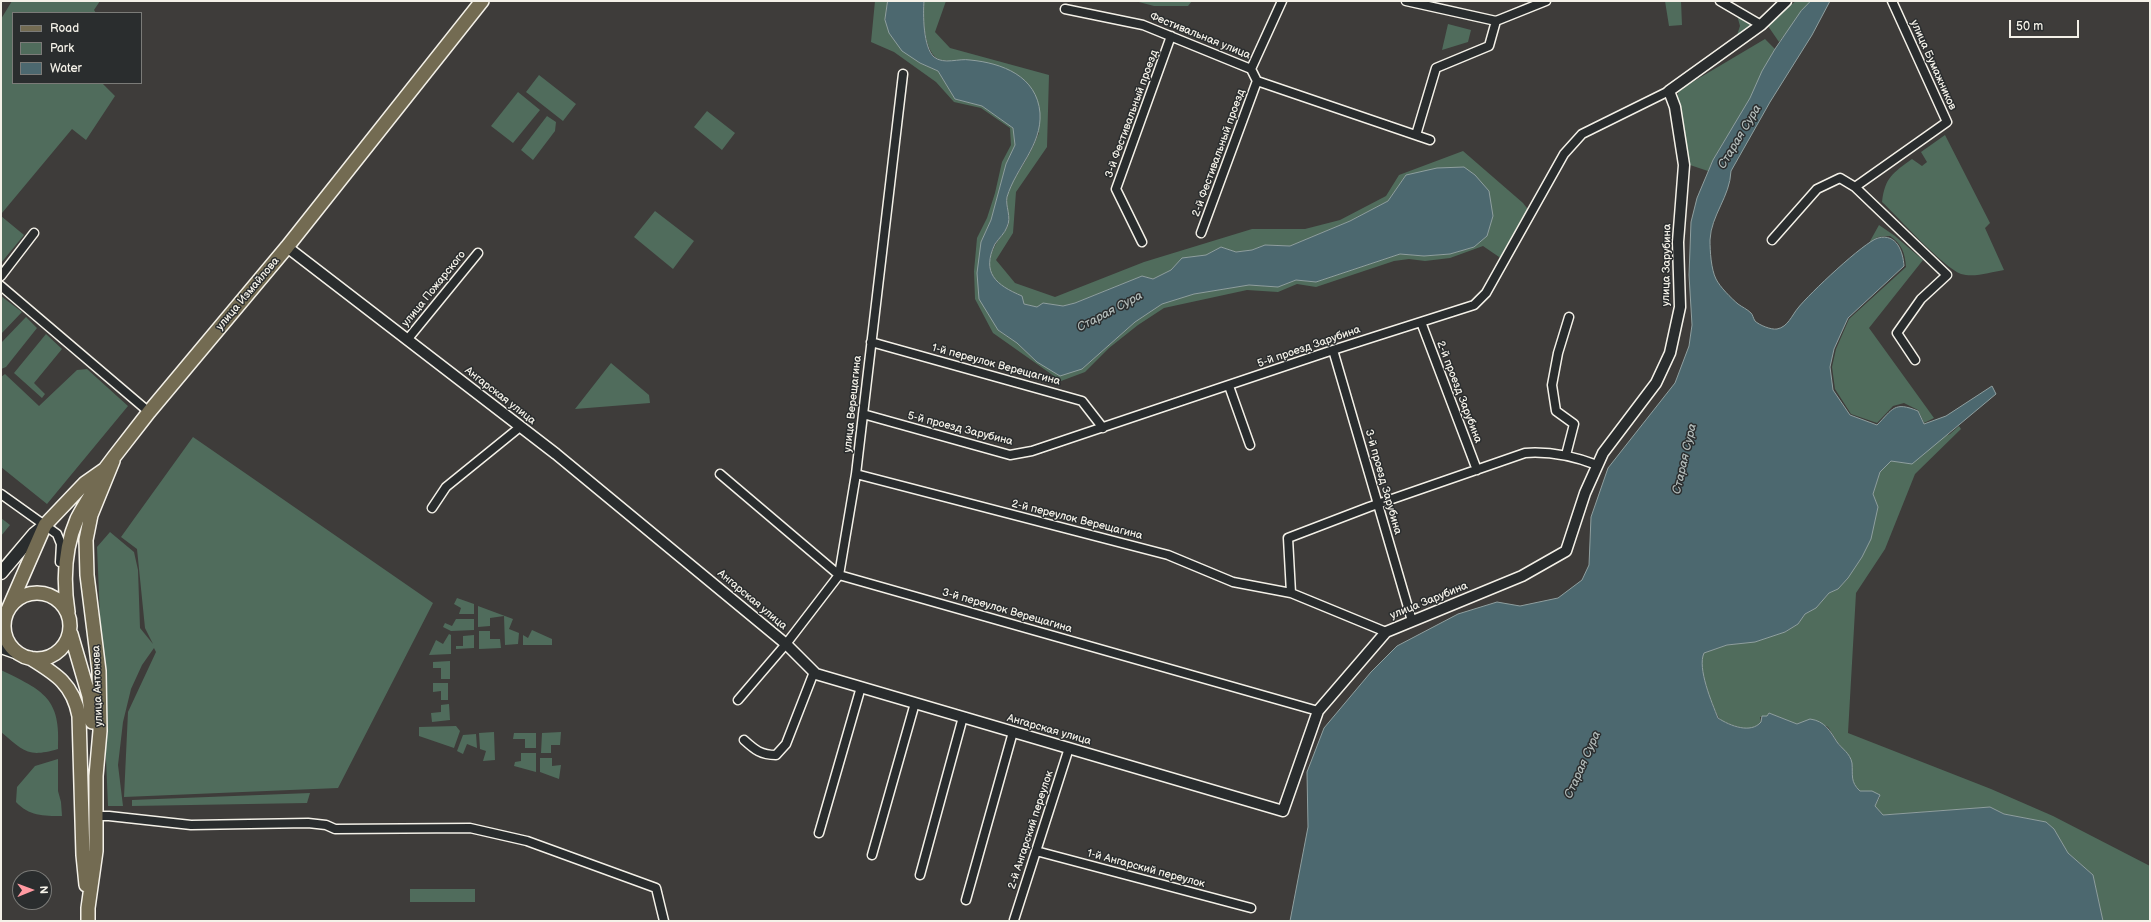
<!DOCTYPE html>
<html>
<head>
<meta charset="utf-8">
<style>
	body { margin:0 }
	#map { position:relative; width:2151px; height:922px; overflow:hidden; background:#3e3c3a; font-family:"Balsamiq Sans",sans-serif }
	canvas { display:block }
	.frame { position:absolute; inset:0; border:2px solid #f4f1e8; pointer-events:none }
	.legend { position:absolute; left:12px; top:12px; width:130px; height:72px; box-sizing:border-box; background:#2a2d2e; border:1px solid #7b7b78; margin:0; padding:5px 7px; list-style:none; font-size:12px; color:#f4f1e8 }
	.legend li { display:flex; align-items:center; gap:8px; height:20px }
	.legend b { width:20px; border:1px solid #7b7b78 }
	.north { position:absolute; left:12px; top:870px; width:40px; height:40px; box-sizing:border-box; background:#2a2d2e; border:1px solid #7b7b78; border-radius:50%; rotate:89deg; font-size:11px; font-weight:700; line-height:16px; text-align:center; color:#f4f1e8 }
	.north::after { content:''; display:block; margin:auto; width:14px; height:18px; background:#ff9aa2; clip-path:polygon(50% 0,100% 100%,50% 72%,0 100%) }
	.scale { position:absolute; left:2009px; top:20px; width:70px; height:18px; box-sizing:border-box; border:2px solid #f4f1e8; border-top:0; padding-left:5px; font-size:12px; line-height:14px; white-space:nowrap; color:#f4f1e8; -webkit-text-stroke:3px #2a2d2e; paint-order:stroke }
</style>
</head>
<body>
<div id="map">
<canvas width="2151" height="922"></canvas>
<div class="frame"></div>
<ul class="legend">
<li><b style="height:5px;background:#736b52"></b>Road</li>
<li><b style="height:11px;background:#506c5c"></b>Park</li>
<li><b style="height:11px;background:#4c686f"></b>Water</li>
</ul>
<div class="north">N</div>
<div class="scale">50 m</div>
</div>
<script>
const ctx = document.querySelector('canvas').getContext('2d');
ctx.lineJoin = 'round';
function fill(path, color) {
  ctx.fillStyle = color;
  ctx.fill(path, 'evenodd');
}
function strokePath(path, color, width, dash) {
  ctx.strokeStyle = color;
  ctx.lineWidth = width;
  ctx.lineCap = dash ? 'butt' : 'round';
  ctx.setLineDash(dash || []);
  ctx.stroke(path);
}
function drawText(font, color, halo, rows, align = 'center') {
  ctx.font = font + ' "Balsamiq Sans",sans-serif';
  ctx.lineWidth = 3;
  ctx.setLineDash([]);
  ctx.textBaseline = 'middle';
  ctx.strokeStyle = halo;
  ctx.fillStyle = color;
  for (const [text, x, y, turn = 0] of rows) {
    ctx.save();
    ctx.translate(x, y);
    ctx.rotate((+turn || 0) * Math.PI / 180);
    ctx.textAlign = isNaN(turn) ? turn : align;
    if (halo) ctx.strokeText(text, 0, 0);
    ctx.fillText(text, 0, 0);
    ctx.restore();
  }
}
fill(new Path2D(`
	M 12,1 L 100,1 L 94,10 L 96,13 L 13,13 L 13,83 L 102,83 L 115,96 L 86,140 L 72,129 L 2,213 L 1,19 Z
	M 875,1 L 888,1 L 885,20 L 920,63 L 938,71 L 955,99 L 982,106 L 1013,128 L 1015,145 L 1006,164 L 991,220 L 981,242 L 998,330 L 1017,343 L 1037,362 L 1082,369 L 1135,322 L 1162,304 L 1194,294 L 1249,285 L 1278,287 L 1296,280 L 1316,282 L 1400,254 L 1424,256 L 1450,254 L 1474,247 L 1406,175 L 1388,201 L 1350,221 L 1290,246 L 1265,245 L 1252,250 L 1236,252 L 1221,247 L 1206,255 L 1183,258 L 1171,270 L 1153,279 L 1142,276 L 1075,303 L 1063,306 L 1043,303 L 1037,307 L 1024,304 L 1022,296 C 996,285 980,273 996,244 C 999,238 1005,233 1008,226 C 1011,217 1006,208 1007,199 C 1008,185 1021,170 1027,158 C 1032,150 1035,142 1039,133 L 969,60 C 961,60 949,62 941,60 C 923,55 923,16 924,1 L 946,1 L 935,32 L 950,48 L 1049,75 L 1047,147 L 1016,192 L 1013,233 L 996,260 L 1015,283 L 1055,297 L 1144,262 L 1252,229 L 1305,229 L 1340,220 L 1386,196 L 1399,175 L 1463,151 L 1523,203 L 1530,212 L 1502,259 L 1483,246 L 1450,258 L 1425,261 L 1409,259 L 1394,261 L 1316,287 L 1297,284 L 1278,292 L 1247,290 L 1164,308 L 1138,325 L 1109,348 L 1085,372 L 1061,381 L 993,333 L 975,299 L 974,271 L 977,238 L 987,218 L 995,193 L 1002,162 L 1011,145 L 1010,128 L 981,108 L 954,102 L 936,82 L 894,52 L 871,42 Z
	M 1135,1 L 1192,1 L 1188,6 L 1154,6 Z
	M 1665,1 L 1681,1 L 1682,25 L 1669,26 Z
	M 1796,1 L 1811,1 L 1779,42 L 1768,26 L 1779,14 Z
	M 1737,15 L 1756,25 L 1735,41 L 1740,26 Z
	M 1448,24 L 1471,30 L 1468,42 L 1442,50 Z
	M 1765,39 L 1775,49 C 1765,65 1759,82 1750,99 C 1737,124 1719,146 1708,171 L 1690,165 C 1686,145 1672,109 1679,90 Z
	M 539,75 L 576,104 L 563,121 L 526,92 Z
	M 518,92 L 540,110 L 513,143 L 491,126 Z
	M 707,111 L 735,133 L 722,150 L 694,127 Z
	M 547,116 L 556,122 L 555,131 L 533,160 L 521,150 Z
	M 1945,135 L 1990,223 L 1985,228 L 2004,270 C 1991,272 1974,278 1961,274 C 1943,267 1899,218 1882,202 C 1885,177 1893,173 1912,159 L 1922,166 L 1927,162 L 1921,152 Z
	M 655,211 L 694,241 L 673,269 L 634,237 Z
	M 1,216 L 24,235 L 1,263 Z
	M 1879,225 L 1895,236 L 1923,260 L 1869,328 L 1934,418 L 1924,423 L 1918,410 L 1904,403 L 1893,406 L 1877,423 L 1851,414 L 1835,389 L 1832,367 L 1836,349 L 1849,319 L 1906,267 C 1905,253 1902,244 1890,236 L 1878,237 L 1869,243 Z
	M 1,296 L 22,312 L 1,334 Z
	M 26,317 L 37,328 L 6,367 L 1,369 L 1,343 Z
	M 46,334 L 62,349 L 34,383 L 45,394 L 42,398 L 14,373 Z
	M 611,363 L 649,395 L 650,403 L 575,409 Z
	M 87,369 L 128,406 L 47,504 L 1,467 L 1,377 L 5,374 L 39,406 L 77,370 Z
	M 1959,426 L 1961,429 L 1915,474 L 1885,549 L 1856,593 L 1848,733 L 1991,789 L 2053,816 L 2150,866 L 2150,921 L 2103,921 L 2093,875 L 2068,853 L 2054,829 L 2046,822 L 2004,814 L 1990,807 L 1883,815 L 1875,806 L 1880,797 L 1860,791 L 1855,786 L 1852,779 L 1848,755 L 1838,743 L 1828,727 L 1814,720 L 1797,724 L 1769,713 L 1767,716 L 1760,717 L 1761,722 C 1751,734 1735,726 1722,721 C 1714,715 1699,669 1702,658 C 1702,656 1703,655 1704,653 L 1727,645 L 1743,643 L 1785,632 L 1798,624 L 1805,614 L 1816,608 L 1829,593 L 1838,589 L 1848,578 L 1862,557 L 1878,507 L 1873,494 L 1880,472 L 1891,461 L 1950,434 Z
	M 193,437 L 433,603 L 338,788 L 124,797 L 128,712 L 156,652 L 154,648 L 142,665 L 131,689 L 123,722 L 118,765 L 123,806 L 108,806 L 97,547 L 110,532 L 134,552 L 138,570 L 140,628 L 153,644 L 145,628 L 137,549 L 121,537 Z
	M 1,518 L 10,525 L 1,536 Z
	M 457,598 L 474,604 L 474,614 L 459,614 L 461,608 L 454,604 Z
	M 478,606 L 513,619 L 509,629 L 519,633 L 518,644 L 505,645 L 504,616 L 490,618 L 490,626 L 478,627 Z
	M 456,619 L 474,619 L 474,630 L 451,631 L 443,627 L 445,623 L 452,626 Z
	M 532,630 L 552,639 L 552,645 L 523,645 L 523,635 L 528,638 Z
	M 479,631 L 490,631 L 490,639 L 500,639 L 501,648 L 479,649 Z
	M 449,634 L 451,635 L 451,654 L 429,655 L 436,640 L 443,644 Z
	M 474,635 L 474,648 L 456,649 L 456,646 L 463,646 L 463,636 Z
	M 450,661 L 450,679 L 441,679 L 441,668 L 433,668 L 433,662 Z
	M 1,670 C 44,691 61,698 58,749 C 27,758 24,751 1,732 Z
	M 433,683 L 448,683 L 448,700 L 441,700 L 441,691 L 433,692 Z
	M 449,704 L 450,720 L 432,722 L 431,713 L 441,712 L 441,705 Z
	M 456,726 L 460,731 L 454,748 L 419,736 L 419,727 Z
	M 494,732 L 495,760 L 483,761 L 486,751 L 480,749 L 479,733 Z
	M 561,732 L 560,745 L 551,745 L 551,753 L 541,753 L 542,733 Z
	M 514,733 L 536,733 L 536,748 L 525,748 L 525,739 L 513,739 Z
	M 476,734 L 477,748 L 467,744 L 463,754 L 457,751 L 463,735 Z
	M 521,753 L 536,753 L 536,772 L 514,766 L 515,762 L 521,761 Z
	M 540,758 L 552,758 L 552,766 L 561,765 L 559,779 L 540,772 Z
	M 58,759 L 58,791 L 61,802 L 62,816 C 43,816 29,816 16,802 L 17,787 L 35,766 Z
	M 310,793 L 307,803 L 132,806 L 132,800 Z
	M 410,889 L 475,889 L 475,902 L 410,902 Z`), '#506c5c');
const water = new Path2D(`
	M 888,1 L 924,1 C 923,14 923,47 934,57 C 944,65 959,58 970,60 C 1002,63 1037,76 1040,113 C 1042,146 1016,167 1007,197 C 1005,206 1012,217 1007,227 C 1005,233 999,238 995,244 C 981,273 996,285 1022,296 L 1024,304 L 1037,307 L 1043,303 L 1063,306 L 1075,303 L 1142,276 L 1153,279 L 1171,270 L 1182,258 L 1206,255 L 1221,247 L 1236,252 L 1252,250 L 1265,245 L 1290,246 L 1350,221 L 1388,201 L 1406,175 L 1437,168 L 1464,167 L 1475,175 L 1489,191 L 1493,216 L 1487,236 L 1474,247 L 1450,254 L 1424,256 L 1400,254 L 1316,282 L 1296,280 L 1278,287 L 1249,285 L 1194,294 L 1162,304 L 1135,322 L 1082,369 L 1060,376 L 1037,362 L 1017,343 L 998,330 L 979,299 L 977,273 L 981,242 L 991,220 L 1006,164 L 1015,145 L 1013,128 L 982,106 L 955,99 L 938,71 L 920,63 L 902,51 L 889,33 L 885,20 Z
	M 1811,1 L 1830,1 L 1812,35 L 1770,102 L 1731,171 C 1730,197 1711,215 1710,240 C 1710,251 1711,269 1716,279 C 1720,287 1731,298 1738,304 C 1742,307 1747,309 1751,313 C 1753,315 1753,318 1755,321 C 1759,325 1771,330 1777,329 C 1788,327 1792,315 1798,308 C 1809,294 1864,242 1878,238 C 1897,233 1903,252 1904,266 L 1848,318 L 1834,349 L 1830,367 L 1833,390 L 1850,415 L 1877,425 C 1893,409 1894,401 1918,411 L 1924,424 L 1946,416 L 1992,386 L 1996,394 L 1912,464 L 1891,461 L 1880,472 L 1873,494 L 1878,507 L 1871,539 L 1862,557 L 1848,578 L 1838,589 L 1829,593 L 1816,608 L 1805,614 L 1798,624 L 1785,632 L 1755,642 L 1727,645 L 1704,653 C 1697,668 1712,703 1718,718 C 1730,726 1751,734 1761,722 L 1762,716 L 1767,716 L 1769,713 L 1797,724 L 1810,719 C 1825,721 1830,731 1837,742 C 1842,749 1850,753 1852,763 C 1853,775 1850,782 1860,791 L 1872,791 L 1880,795 L 1875,806 L 1883,815 L 1990,807 L 2004,814 L 2046,822 L 2054,829 L 2068,853 L 2093,875 L 2103,921 L 1290,921 L 1308,827 L 1307,772 L 1324,728 L 1371,672 L 1397,646 L 1458,614 L 1497,602 L 1520,606 L 1558,598 L 1582,580 L 1589,565 L 1591,517 L 1608,468 L 1675,383 L 1689,346 L 1692,325 L 1689,275 L 1691,222 L 1697,198 L 1713,160 L 1750,98 L 1762,71 L 1775,49 L 1801,11 Z`);
fill(water, '#4c686f');
strokePath(water, '#8f9f9f', 1);
const minor = new Path2D(`
	M 1406,1 L 1496,21
	M 1720,1 L 1761,25
	M 1892,1 L 1947,122 L 1855,187 L 1947,275 L 1921,299 L 1897,333 L 1915,360
	M 1065,9 L 1143,25 L 1251,69 L 1257,81 L 1430,140
	M 1251,69 L 1282,1
	M 1416,135 L 1436,68 L 1489,46 L 1496,21 L 1546,1
	M 1201,233 L 1257,81
	M 1772,240 L 1817,189 L 1840,178 L 1855,187
	M 1142,242 L 1116,189 L 1171,36
	M 1,276 L 34,233
	M 1,286 L 149,412
	M 1421,322 L 1477,470
	M 407,340 L 478,253
	M 871,342 L 1082,401 L 1103,428
	M 1333,350 L 1412,621
	M 1229,386 L 1250,445
	M 863,414 L 1010,455 L 1032,451 L 1333,350 L 1474,305 L 1486,293 L 1564,154 L 1582,134 L 1669,91
	M 1566,455 L 1574,424 L 1556,411 L 1552,385 L 1558,353 L 1569,317
	M 720,474 L 839,575 L 1318,711
	M 856,474 L 1168,555 L 1233,582 L 1291,593 L 1386,632
	M 1,494 L 57,534 L 61,544 L 60,562
	M 432,508 L 446,487 L 520,427
	M 1291,593 L 1288,538 L 1369,507 L 1525,453 C 1551,451 1573,456 1597,465
	M 738,700 L 786,644 L 839,575 L 856,474 L 903,74
	M 744,740 C 755,750 761,755 776,755 L 786,744 L 814,672
	M 97,816 L 109,816 L 191,825 L 308,823 L 326,825 L 335,829 L 470,828 L 527,841 L 656,888 L 664,921
	M 819,833 L 861,687
	M 1036,851 L 1251,908
	M 872,855 L 915,703
	M 920,875 L 963,717
	M 966,900 L 1013,732
	M 1014,920 L 1069,748`);
const tertiary = new Path2D(`
	M 287,247 L 556,454 L 786,644 L 816,674 L 1283,811 L 1318,711 L 1386,632 L 1522,576 L 1566,551 L 1585,493 L 1603,453 L 1656,383 L 1670,353 L 1680,307 L 1678,242 L 1684,165 L 1675,107 L 1669,91 L 1761,25 L 1786,1`);
const secondary = new Path2D(`
	M 1,573 L 34,534 L 45,525
	M 1,647 L 18,653`);
const primary = new Path2D(`
	M4 626a33 33 0 1 1 66 0a33 33 0 1 1-66 0Z
	M 7,612 L 45,525 L 85,483 L 105,469 L 114,457 L 149,412 L 287,247 L 482,1
	M 68,612 C 63,580 64,549 77,519 C 83,507 90,497 96,486
	M 71,634 L 89,696 L 92,722
	M 30,658 C 56,674 73,684 79,716 L 83,855 L 86,885
	M 88,921 L 88,908 L 96,851 L 96,776 L 100,731 L 99,671 L 87,575 L 86,540 L 91,515 L 113,461`);
strokePath(minor, '#f4f1e8', 11);
strokePath(tertiary, '#f4f1e8', 13);
strokePath(secondary, '#f4f1e8', 15);
strokePath(primary, '#f4f1e8', 16);
strokePath(minor, '#2a2d2e', 8);
strokePath(tertiary, '#2a2d2e', 10);
strokePath(secondary, '#2a2d2e', 12);
strokePath(primary, '#736b52', 13);
drawText('11px', '#f4f1e8', '#2a2d2e', [
	["Фестивальная улица",1200,36,22],
	["улица Бумажников",1933,65,66],
	["3-й Фестивальный проезд",1132,114,-70],
	["2-й Фестивальный проезд",1219,153,-70],
	["улица Зарубина",1667,265,-89],
	["улица Пожарского",434,289,-51],
	["улица Измайлова",248,294,-50],
	["5-й проезд Зарубина",1309,347,-19],
	["1-й переулок Верещагина",996,365,15],
	["2-й проезд Зарубина",1459,392,69],
	["Ангарская улица",500,396,38],
	["улица Верещагина",853,404,-84],
	["5-й проезд Зарубина",960,429,14],
	["3-й проезд Зарубина",1383,482,74],
	["2-й переулок Верещагина",1077,520,14],
	["Ангарская улица",752,600,40],
	["улица Зарубина",1429,601,-22],
	["3-й переулок Верещагина",1007,611,16],
	["улица Антонова",98,686,-92],
	["Ангарская улица",1049,730,16],
	["2-й Ангарский переулок",1031,830,-72],
	["1-й Ангарский переулок",1146,869,15]
]);
drawText('italic 12px', '#b1bab8', '#2a2d2e', [
	["Старая Сура",1740,137,-59],
	["Старая Сура",1110,312,-28],
	["Старая Сура",1685,459,-77],
	["Старая Сура",1583,765,-66]
]);
</script>
</body>
</html>
